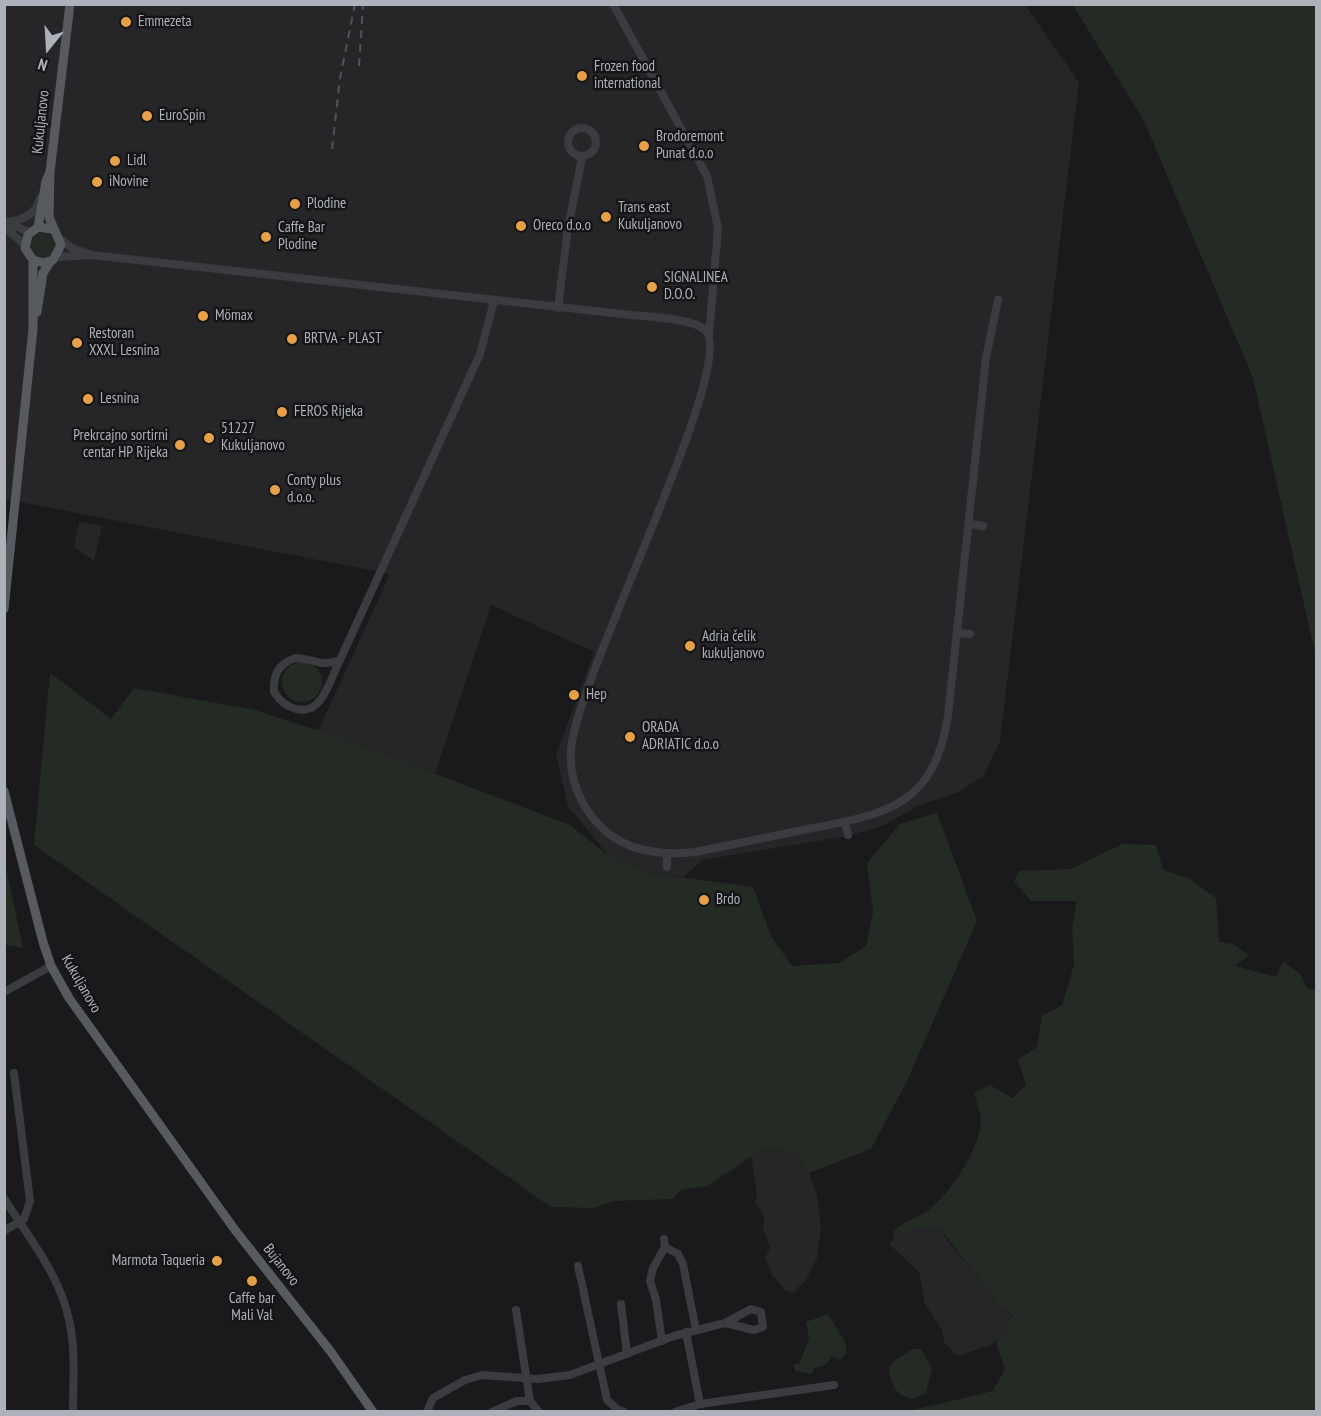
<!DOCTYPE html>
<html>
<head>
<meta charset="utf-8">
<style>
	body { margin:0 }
	#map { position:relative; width:1321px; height:1416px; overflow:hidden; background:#1a1a1c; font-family:"PT Sans Narrow",sans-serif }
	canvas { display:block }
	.frame { position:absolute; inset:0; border:6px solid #adb2ba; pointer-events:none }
	.north { position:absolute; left:18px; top:18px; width:60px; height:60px; -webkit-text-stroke:4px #151517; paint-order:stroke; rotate:198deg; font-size:16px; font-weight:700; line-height:24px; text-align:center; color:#adb2ba }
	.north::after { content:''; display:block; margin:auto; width:21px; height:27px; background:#adb2ba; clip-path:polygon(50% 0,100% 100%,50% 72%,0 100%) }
</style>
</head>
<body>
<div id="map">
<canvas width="1321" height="1416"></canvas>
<div class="frame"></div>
<div class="north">N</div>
</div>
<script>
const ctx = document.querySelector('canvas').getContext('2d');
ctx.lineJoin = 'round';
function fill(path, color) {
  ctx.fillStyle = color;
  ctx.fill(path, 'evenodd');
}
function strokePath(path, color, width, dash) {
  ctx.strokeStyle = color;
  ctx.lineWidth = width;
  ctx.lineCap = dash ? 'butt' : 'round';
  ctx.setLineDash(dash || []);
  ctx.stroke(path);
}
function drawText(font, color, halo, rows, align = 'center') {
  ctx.font = font + ' "PT Sans Narrow",sans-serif';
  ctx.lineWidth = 5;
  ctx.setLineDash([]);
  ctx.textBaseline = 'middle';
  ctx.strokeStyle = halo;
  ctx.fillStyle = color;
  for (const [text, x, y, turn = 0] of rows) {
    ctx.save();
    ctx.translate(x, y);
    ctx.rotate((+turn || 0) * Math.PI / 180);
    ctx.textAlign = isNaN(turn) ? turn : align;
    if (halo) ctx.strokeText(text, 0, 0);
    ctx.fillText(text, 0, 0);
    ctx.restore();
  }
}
fill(new Path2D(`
	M 5,5 L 1025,5 L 1079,82 L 1000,741 L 984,775 L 959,792 L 917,806 L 885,825 L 848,836 L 703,860 L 683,877 L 650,873 L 608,855 L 568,806 L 556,755 L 594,652 L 491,605 L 435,774 L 318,731 L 390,574 L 5,499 Z
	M 79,522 L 102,526 L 94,561 L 74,547 Z
	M 763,1148 L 797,1153 L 809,1173 L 817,1196 L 821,1226 L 817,1258 L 806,1280 L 792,1293 L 785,1290 L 772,1275 L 765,1258 L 770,1248 L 763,1227 L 764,1215 L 755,1202 L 757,1193 L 751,1156 Z
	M 917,1228 L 938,1228 L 996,1302 L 1014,1318 L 1002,1337 L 990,1345 L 958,1356 L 944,1342 L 942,1330 L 925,1304 L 919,1272 L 889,1244 L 896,1237 Z`), '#262629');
fill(new Path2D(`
	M 1073,5 L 1316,5 L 1316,658 L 1253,378 L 1144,121 Z
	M32 245a12 12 0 1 1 24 0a12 12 0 1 1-24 0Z
	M282 682a20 20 0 1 1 40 0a20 20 0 1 1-40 0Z
	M 50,673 L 111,719 L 134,688 L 255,710 L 341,738 L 570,825 L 608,855 L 650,873 L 753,887 L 771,936 L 792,966 L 839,963 L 866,946 L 873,912 L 867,863 L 900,824 L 937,813 L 977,921 L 908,1079 L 871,1149 L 809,1173 L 797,1153 L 763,1148 L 708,1186 L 681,1190 L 672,1199 L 613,1201 L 594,1208 L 551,1207 L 34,845 Z
	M 1122,844 L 1156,845 L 1163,870 L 1190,879 L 1216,898 L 1219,942 L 1233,944 L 1249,955 L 1235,966 L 1276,977 L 1283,961 L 1300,974 L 1308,989 L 1316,989 L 1316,1411 L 909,1411 L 993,1391 L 1005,1369 L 996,1342 L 1002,1337 L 1014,1317 L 996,1302 L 945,1235 L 938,1228 L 917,1228 L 893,1239 L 894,1231 C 906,1220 919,1217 930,1209 C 951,1192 980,1148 981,1121 C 981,1112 976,1101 974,1093 L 990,1085 L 1012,1098 L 1026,1085 L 1018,1060 L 1037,1047 L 1042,1016 L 1062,1005 L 1074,965 L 1072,927 L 1077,901 L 1031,901 L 1014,881 L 1019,871 L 1071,869 Z
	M 5,863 L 23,948 L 5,945 Z
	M 828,1314 L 846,1344 L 846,1354 L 840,1360 L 832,1356 L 826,1365 L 814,1368 L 812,1374 L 795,1371 L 794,1365 L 800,1363 L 809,1338 L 806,1322 Z
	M 913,1349 L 921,1349 L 932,1368 L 926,1393 L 912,1399 C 895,1395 890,1383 889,1368 L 895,1360 Z`), '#242b24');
strokePath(new Path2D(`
	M 613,4 L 707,176 L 718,228 L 709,335
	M568 142a14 14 0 1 1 28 0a14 14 0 1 1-28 0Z
	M 5,222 C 21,221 36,215 40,198
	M 6,223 L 30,232
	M 4,227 L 25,245
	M 60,239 L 72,248 L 92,255 L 631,315 C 648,317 695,318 706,331 C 737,369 575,680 571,750 C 569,778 580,804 598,824 C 623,851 660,856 695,852 C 733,844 770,837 808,829 C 887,814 934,806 948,716 L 986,358 L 998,300
	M 57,257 L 92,255
	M 558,308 L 568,228 L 582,157
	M 970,524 L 983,526
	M 957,633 L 970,634
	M 295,658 C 313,658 322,668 340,660 C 334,672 329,688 321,699 C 307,719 284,708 274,692 C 273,675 278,664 295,658 Z
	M 340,660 L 480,354 L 494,301
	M 845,822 L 848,835
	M 667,867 L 667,854
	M 4,992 L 51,966
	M 4,1198 C 28,1237 60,1275 69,1320 C 76,1349 73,1381 73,1412
	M 4,1231 L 24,1219 L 30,1201 L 14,1073
	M 665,1247 L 678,1254 L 683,1264 L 696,1330
	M 578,1266 L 607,1400 L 617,1409 L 624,1412
	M 621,1304 L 627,1354
	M 516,1310 L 530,1401 L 539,1412
	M 686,1332 L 700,1404
	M 662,1341 L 656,1300 L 650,1281 L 653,1268 L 665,1247 L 664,1239
	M 427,1412 L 433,1398 L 465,1380 L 482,1375 L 538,1379 L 570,1375 L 674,1336 L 725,1323 L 751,1309 L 761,1312 L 763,1327 L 754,1330 L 725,1323
	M 492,1412 L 517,1401 L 530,1401
	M 675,1412 L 700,1404 L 834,1385`), '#3b3c40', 8);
strokePath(new Path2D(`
	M 38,227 L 46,181 L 50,172
	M 52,229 L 38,227 L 28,235 L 25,248 L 33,260 L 44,263 L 53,260 L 61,245 L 49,217 L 50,172 L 70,4
	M 37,312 L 43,273 L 50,262
	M 4,609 L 33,329 L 33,260
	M 4,791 L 43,942 L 51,966 L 69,998 L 235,1230 L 331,1352 L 373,1412`), '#575a5f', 9);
strokePath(new Path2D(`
	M 359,66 L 363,4
	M 332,149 L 340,78 L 355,4`), '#505257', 2, [8, 6]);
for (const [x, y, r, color] of [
	[126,22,6,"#e6a147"],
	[582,76,6,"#e6a147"],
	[147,116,6,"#e6a147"],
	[644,146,6,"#e6a147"],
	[115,161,6,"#e6a147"],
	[97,182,6,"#e6a147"],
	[295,204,6,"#e6a147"],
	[606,217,6,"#e6a147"],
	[521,226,6,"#e6a147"],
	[266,237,6,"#e6a147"],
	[652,287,6,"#e6a147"],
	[203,316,6,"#e6a147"],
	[292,339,6,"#e6a147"],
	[77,343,6,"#e6a147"],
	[88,399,6,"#e6a147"],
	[282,412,6,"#e6a147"],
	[209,438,6,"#e6a147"],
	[180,445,6,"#e6a147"],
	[275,490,6,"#e6a147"],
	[690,646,6,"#e6a147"],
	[574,695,6,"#e6a147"],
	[630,737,6,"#e6a147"],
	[704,900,6,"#e6a147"],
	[217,1261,6,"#e6a147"],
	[252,1281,6,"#e6a147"]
]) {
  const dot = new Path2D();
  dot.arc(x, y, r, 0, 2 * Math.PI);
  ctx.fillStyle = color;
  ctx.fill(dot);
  strokePath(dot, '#151517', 2);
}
drawText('15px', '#adb2ba', '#151517', [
	["Emmezeta",138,22],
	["Frozen food",594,67],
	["international",594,84],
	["EuroSpin",159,116],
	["Brodoremont",656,137],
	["Punat d.o.o",656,154],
	["Lidl",127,161],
	["iNovine",109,182],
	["Plodine",307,204],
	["Trans east",618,208],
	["Kukuljanovo",618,225],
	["Oreco d.o.o",533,226],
	["Caffe Bar",278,228],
	["Plodine",278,245],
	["SIGNALINEA",664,278],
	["D.O.O.",664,295],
	["Mömax",215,316],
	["Restoran",89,334],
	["XXXL Lesnina",89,351],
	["BRTVA - PLAST",304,339],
	["Lesnina",100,399],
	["FEROS Rijeka",294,412],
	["51227",221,429],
	["Kukuljanovo",221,446],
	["Prekrcajno sortirni",168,436,"right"],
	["centar HP Rijeka",168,453,"right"],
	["Conty plus",287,481],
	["d.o.o.",287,498],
	["Adria čelik",702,637],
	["kukuljanovo",702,654],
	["Hep",586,695],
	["ORADA",642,728],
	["ADRIATIC d.o.o",642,745],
	["Brdo",716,900],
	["Marmota Taqueria",205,1261,"right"],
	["Caffe bar",252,1299,"center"],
	["Mali Val",252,1316,"center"]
], 'left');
drawText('15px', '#adb2ba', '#151517', [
	["Kukuljanovo",41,122,-84],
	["Kukuljanovo",81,984,60],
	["Bujanovo",281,1265,52]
]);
</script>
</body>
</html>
